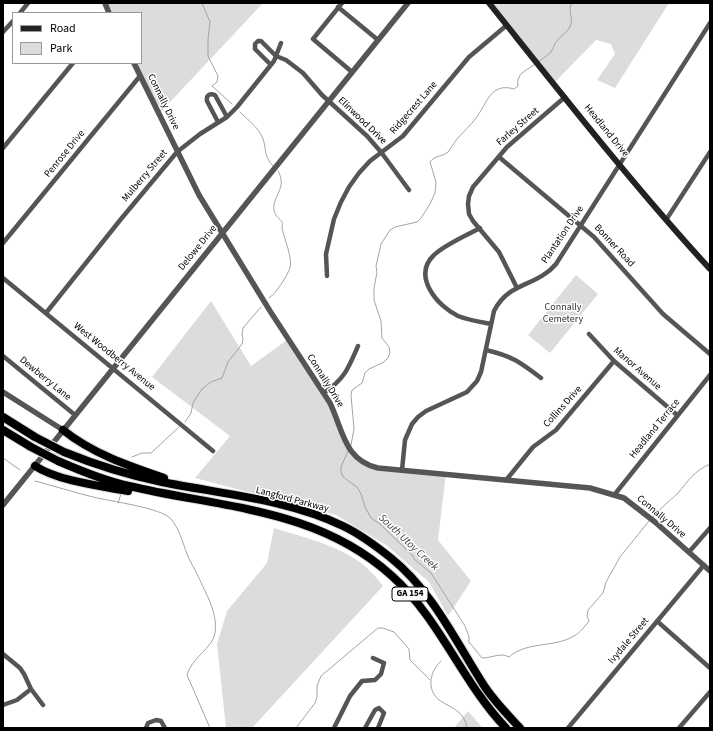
<!DOCTYPE html>
<html>
<head>
<meta charset="utf-8">
<style>
	body { margin:0 }
	#map { position:relative; width:713px; height:731px; overflow:hidden; background:#fff; font-family:"Source Sans 3",sans-serif }
	canvas { display:block }
	.frame { position:absolute; inset:0; border:4px solid #000; pointer-events:none }
	.legend { position:absolute; left:12px; top:12px; width:130px; height:52px; box-sizing:border-box; background:#fff; border:1px solid #999; margin:0; padding:5px 7px; list-style:none; font-size:12px; color:#000 }
	.legend li { display:flex; align-items:center; gap:8px; height:20px }
	.legend b { width:20px; border:1px solid #999 }
</style>
</head>
<body>
<div id="map">
<canvas width="713" height="731"></canvas>
<div class="frame"></div>
<ul class="legend">
<li><b style="height:5px;background:#222"></b>Road</li>
<li><b style="height:11px;background:#dcdcdc"></b>Park</li>
</ul>
</div>
<script>
const ctx = document.querySelector('canvas').getContext('2d');
ctx.lineJoin = 'round';
function fill(path, color) {
  ctx.fillStyle = color;
  ctx.fill(path, 'evenodd');
}
function strokePath(path, color, width, dash) {
  ctx.strokeStyle = color;
  ctx.lineWidth = width;
  ctx.lineCap = dash ? 'butt' : 'round';
  ctx.setLineDash(dash || []);
  ctx.stroke(path);
}
function drawText(font, color, halo, rows, align = 'center') {
  ctx.font = font + ' "Source Sans 3",sans-serif';
  ctx.lineWidth = 3;
  ctx.setLineDash([]);
  ctx.textBaseline = 'middle';
  ctx.strokeStyle = halo;
  ctx.fillStyle = color;
  for (const [text, x, y, turn = 0] of rows) {
    ctx.save();
    ctx.translate(x, y);
    ctx.rotate((+turn || 0) * Math.PI / 180);
    ctx.textAlign = isNaN(turn) ? turn : align;
    if (halo) ctx.strokeText(text, 0, 0);
    ctx.fillText(text, 0, 0);
    ctx.restore();
  }
}
fill(new Path2D(`
	M 101,3 L 263,3 L 157,116 L 130,63 L 141,63 L 141,13 L 106,13 Z
	M 492,3 L 669,3 L 615,88 L 597,80 L 615,54 L 611,44 L 596,40 L 555,82 Z
	M 576,275 L 598,294 L 550,353 L 528,335 Z
	M 211,301 L 251,366 L 287,340 L 325,396 L 340,427 L 350,454 L 372,468 L 446,473 L 438,540 L 471,581 L 448,616 L 429,582 L 386,545 L 336,515 L 195,478 L 230,436 L 152,377 Z
	M 274,528 C 299,536 329,543 352,557 C 364,564 375,575 383,586 L 252,728 L 226,728 L 217,644 L 227,611 L 267,563 Z
	M 468,711 L 481,726 L 483,728 L 454,728 Z`), '#dcdcdc');
strokePath(new Path2D(`
	M 202,3 L 210,22 L 208,39 L 208,56 L 218,76 L 217,82 L 212,86 L 232,104
	M 538,62 C 542,59 547,56 551,52 C 553,49 554,44 557,41 C 561,35 569,32 571,24 C 573,16 567,11 572,3
	M 240,112 C 248,120 259,128 263,139 C 267,150 263,155 273,166
	M 269,298 C 276,294 287,276 290,268 C 293,259 284,238 282,228 C 282,226 283,224 282,222 C 280,218 275,217 274,210 C 272,196 288,188 278,171
	M 185,422 L 191,413 L 193,403 L 202,389 L 211,382 L 222,378 L 228,362 L 242,344 L 243,339 L 242,334 L 243,328 L 261,307
	M 351,445 L 354,429 L 351,395 L 352,390 L 362,383 L 365,373 L 369,369 L 384,362 L 388,358 L 390,352 L 389,347 L 382,338 L 381,321 L 374,300 L 374,288 L 377,272 L 376,266 L 381,244 L 390,230 L 395,227 L 417,222 L 421,218 L 430,204 L 435,193 L 436,182 L 430,162 C 435,155 442,157 448,152 C 451,148 454,143 457,139 C 463,132 470,126 476,118 C 487,104 490,82 514,89 L 518,86 C 516,74 525,71 534,65
	M 348,451 L 341,467 L 341,472 L 343,477 L 357,487 L 361,494 L 365,507 L 371,518 L 380,524 L 413,556 L 414,559 L 431,573 L 465,626 L 469,637 L 469,643
	M 132,457 L 142,453 L 151,453 L 179,427
	M 3,458 L 20,470
	M 35,481 C 54,486 73,492 93,497 C 109,501 162,508 171,519 C 179,528 183,543 187,554 C 190,562 195,569 198,576 C 206,594 218,613 215,633 C 213,648 191,658 187,675 L 210,728
	M 118,503 L 121,494
	M 653,517 C 660,508 670,501 678,493 C 689,480 693,472 710,464
	M 470,643 L 482,658 C 493,658 500,652 509,657 C 527,641 554,648 574,636 C 580,633 585,626 589,621 L 587,616 L 588,610 L 603,593 L 606,582 L 620,557 L 649,521
	M 441,661 C 430,671 426,689 439,700 C 451,708 465,711 467,728
	M 296,728 L 315,703 L 317,697 L 317,686 L 321,676 L 378,628 L 383,628 L 394,632 L 409,649 L 410,660 L 430,680`), '#a3a3a3', 1);
const motorway = new Path2D(`
	M 3,417 L 35,437
	M 3,430 L 31,447
	M 63,430 C 93,454 129,466 164,478
	M 64,452 C 96,465 128,475 162,482 C 221,494 288,499 343,526 C 360,534 376,546 391,558 C 432,591 455,640 483,684 C 493,700 507,714 520,728
	M 58,461 C 81,471 105,481 129,486 C 222,508 317,508 392,576 C 440,619 462,682 506,728
	M 35,466 C 58,481 100,486 128,491`);
strokePath(motorway, '#dbdbdb', 10);
strokePath(new Path2D(`
	M 342,3 L 313,39 L 352,72
	M 338,7 L 378,40
	M 20,13 L 28,3
	M 3,32 L 13,21
	M 271,65 L 255,49 L 255,44 L 258,41 L 261,41 L 276,56 L 286,60 L 303,73 L 322,95 L 367,136 L 381,152 L 409,190
	M 218,122 L 207,101 C 206,95 210,93 215,95 L 227,117
	M 3,148 L 73,63
	M 499,157 L 594,237 L 663,314 L 710,354
	M 666,220 L 710,152
	M 480,228 C 467,235 444,245 434,255 C 412,276 437,306 458,316 C 468,320 480,322 491,324
	M 3,243 L 140,76
	M 327,276 L 326,254 L 334,219 L 341,202 L 349,187 L 359,173 L 370,161 L 403,136 L 469,57 L 507,25
	M 3,278 L 213,451
	M 517,288 L 499,252 L 473,221 L 469,214 L 468,204 L 469,196 L 473,187 L 507,147 L 565,97
	M 46,313 L 121,219 L 177,152 L 200,134 L 227,117 L 237,107 L 274,61 L 281,43
	M 589,334 L 614,361 L 677,415
	M 486,350 C 512,356 520,362 541,378
	M 3,356 L 75,415
	M 324,393 C 345,378 348,369 358,346
	M 402,470 L 405,440 L 412,424 L 418,417 L 426,411 L 467,392 L 477,381 L 481,372 L 494,311 C 509,281 537,287 556,264 L 710,23
	M 507,479 L 533,447 L 556,430 L 614,361
	M 615,494 L 710,375
	M 689,552 L 710,528
	M 657,621 L 710,668
	M 3,654 L 20,668 L 24,674 L 31,689 L 43,705
	M 3,705 L 17,700 L 31,689
	M 146,728 L 148,723 L 156,720 L 161,721 L 165,728
	M 334,728 L 350,696 L 362,681 L 375,680 L 381,674 L 384,663 L 373,658
	M 365,728 L 375,710 L 379,708 L 384,713 L 378,728
	M 568,728 L 704,565
	M 679,728 L 710,692`), '#555', 4.5);
strokePath(new Path2D(`
	M 105,3 L 109,13
	M 134,63 L 199,195 L 270,311 L 330,403 C 343,430 344,460 378,468 L 590,488 L 624,498 L 655,522 L 710,571
	M 3,392 L 63,430
	M 3,505 L 408,3`), '#555', 5.5);
strokePath(new Path2D(`
	M 489,3 C 561,93 632,184 710,269`), '#222', 6);
strokePath(motorway, '#000', 8);
const motorwayBridge = new Path2D(`
	M 35,437 L 64,452
	M 31,447 L 58,461`);
strokePath(motorwayBridge, '#dbdbdb', 10, []);
strokePath(motorwayBridge, '#000', 8);
for (const [x, y, w] of [
	[410,594,36]
]) {
  const box = new Path2D();
  box.roundRect(x - w / 2, y - 7, w, 14, 3);
  ctx.fillStyle = '#fff';
  ctx.fill(box);
  strokePath(box, '#000', 1);
}
drawText('bold 9px', '#000', null, [
	["GA 154",410,594]
]);
drawText('10px', '#000', '#fff', [
	["Connally Drive",163,102,64],
	["Ridgecrest Lane",414,108,-49],
	["Elinwood Drive",362,121,44],
	["Farley Street",518,127,-41],
	["Headland Drive",606,131,51],
	["Penrose Drive",65,154,-51],
	["Mulberry Street",145,176,-50],
	["Plantation Drive",563,235,-56],
	["Bonner Road",614,246,47],
	["Delowe Drive",198,248,-51],
	["West Woodberry Avenue",114,357,39],
	["Manor Avenue",637,369,41],
	["Dewberry Lane",45,379,39],
	["Connally Drive",325,381,58],
	["Collins Drive",563,407,-48],
	["Headland Terrace",655,429,-51],
	["Langford Parkway",292,500,15],
	["Connally Drive",661,517,40],
	["Ivydale Street",629,641,-50]
]);
drawText('10px', '#333', '#fff', [
	["Connally",563,308],
	["Cemetery",563,320]
]);
drawText('italic 11px', '#444', '#fff', [
	["South Utoy Creek",408,543,43]
]);
</script>
</body>
</html>
